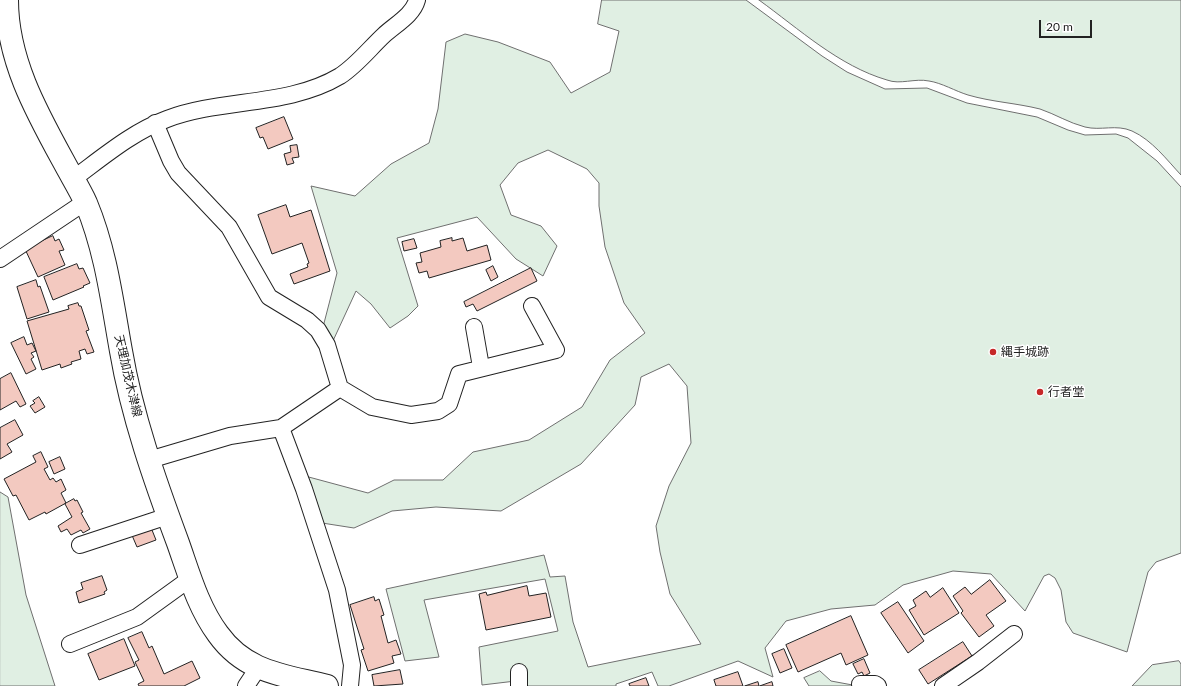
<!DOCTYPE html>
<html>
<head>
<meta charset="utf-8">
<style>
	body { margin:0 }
	#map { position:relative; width:1181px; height:686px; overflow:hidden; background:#fff; font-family:Lato,sans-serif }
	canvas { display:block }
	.scale { position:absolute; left:1039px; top:20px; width:53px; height:18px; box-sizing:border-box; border:2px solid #222; border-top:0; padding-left:5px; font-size:12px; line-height:14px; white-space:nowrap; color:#222; -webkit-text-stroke:3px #fff; paint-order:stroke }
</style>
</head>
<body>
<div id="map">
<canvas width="1181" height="686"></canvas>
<div class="scale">20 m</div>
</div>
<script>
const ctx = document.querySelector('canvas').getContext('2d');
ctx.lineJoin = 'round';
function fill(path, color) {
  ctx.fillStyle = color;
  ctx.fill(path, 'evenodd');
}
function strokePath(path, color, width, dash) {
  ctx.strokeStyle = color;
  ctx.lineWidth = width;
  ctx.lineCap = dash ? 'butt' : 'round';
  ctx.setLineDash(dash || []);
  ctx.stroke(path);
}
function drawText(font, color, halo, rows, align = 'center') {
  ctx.font = font + ' Lato,"Noto Sans JP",sans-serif';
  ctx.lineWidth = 3;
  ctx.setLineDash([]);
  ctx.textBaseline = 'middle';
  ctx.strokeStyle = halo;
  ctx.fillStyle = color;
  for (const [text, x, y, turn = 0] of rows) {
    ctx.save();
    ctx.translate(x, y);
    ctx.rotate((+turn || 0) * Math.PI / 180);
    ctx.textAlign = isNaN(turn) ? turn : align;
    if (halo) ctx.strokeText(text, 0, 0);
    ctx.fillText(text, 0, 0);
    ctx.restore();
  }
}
const green = new Path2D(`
	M 602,0 L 746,0 L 822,56 L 847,72 L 885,89 L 927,88 L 967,103 L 1037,117 L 1068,130 L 1085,135 L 1116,134 L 1128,138 L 1157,161 L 1181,187 L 1181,553 L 1156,562 L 1148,572 L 1127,652 L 1073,633 L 1066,622 L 1061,590 L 1055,578 L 1049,574 L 1044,576 L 1025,611 L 991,574 L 953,571 L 903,585 L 875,605 L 831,609 L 786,621 L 765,648 L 773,677 L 738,661 L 669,686 L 658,686 L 652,672 L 616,684 L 616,686 L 524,686 L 524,680 L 482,685 L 479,647 L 558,631 L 545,579 L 424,600 L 439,657 L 405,661 L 386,589 L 544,555 L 550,577 L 565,576 L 573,622 L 588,667 L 701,644 L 670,594 L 660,552 L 656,526 L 669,486 L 691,443 L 687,386 L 669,364 L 641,377 L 635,405 L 581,464 L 501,511 L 436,507 L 392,511 L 354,528 L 322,523 L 305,476 L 368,493 L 394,480 L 443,480 L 473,452 L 529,440 L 582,407 L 610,360 L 645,333 L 624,303 L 605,247 L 599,206 L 599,183 L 587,169 L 548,150 L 518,163 L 500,185 L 511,215 L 541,226 L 557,246 L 543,276 L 516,259 L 477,217 L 397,238 L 418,306 L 408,316 L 390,328 L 371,304 L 356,291 L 332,343 L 323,327 L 337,273 L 311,186 L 355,196 L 391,164 L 429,143 L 438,109 L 446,42 L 465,34 L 498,42 L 550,62 L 571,93 L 610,72 L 619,31 L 598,24 Z
	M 759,0 L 1181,0 L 1181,175 C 1167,160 1152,140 1132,131 C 1116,124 1101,131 1085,127 C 1069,123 1055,114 1040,109 C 1016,103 992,102 968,95 C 955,91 942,83 929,81 C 915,78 900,85 887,80 C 839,66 799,29 759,0 Z
	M 0,492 L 8,497 L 26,595 L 55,686 L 0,686 Z
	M 1179,661 L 1181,664 L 1181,686 L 1132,686 L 1152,665 Z
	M 820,671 L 831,681 L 858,686 L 809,686 L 804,678 Z`);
fill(green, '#e0efe3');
strokePath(green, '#6f6f6f', 1);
const building = new Path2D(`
	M 284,117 L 293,139 L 268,149 L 263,137 L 260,138 L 256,128 Z
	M 297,145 L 299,157 L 292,158 L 294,163 L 287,165 L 284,154 L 291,152 L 290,146 Z
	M 286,205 L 290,217 L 311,210 L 330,271 L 294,284 L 290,274 L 308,267 L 307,264 L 309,263 L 302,243 L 272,254 L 258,215 Z
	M 53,236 L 55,241 L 59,239 L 64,250 L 59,251 L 65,265 L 38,277 L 25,249 Z
	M 452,238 L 452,241 L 463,238 L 467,251 L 487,245 L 491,260 L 429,278 L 427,271 L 419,273 L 416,263 L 422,262 L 420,253 L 441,247 L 440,241 Z
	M 414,239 L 417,248 L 404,251 L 402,242 Z
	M 77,264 L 79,269 L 83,268 L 90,283 L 83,286 L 84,287 L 53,300 L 44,277 Z
	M 493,266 L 498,277 L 491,281 L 486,270 Z
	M 531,268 L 537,281 L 477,311 L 473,304 L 466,307 L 464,302 Z
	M 36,280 L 38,287 L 40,286 L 49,312 L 27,319 L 17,287 Z
	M 78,303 L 79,306 L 81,306 L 89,330 L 86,331 L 94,352 L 87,354 L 85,349 L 79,351 L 81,359 L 71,362 L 72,364 L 61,368 L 60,364 L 42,370 L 27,321 L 69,309 L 68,306 Z
	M 24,337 L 27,345 L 32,343 L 36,351 L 31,353 L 34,357 L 31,359 L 36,369 L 26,374 L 11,343 Z
	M 11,373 L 26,404 L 20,407 L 16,401 L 0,410 L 0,379 Z
	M 39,397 L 45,407 L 35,413 L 30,406 L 35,403 L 33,401 Z
	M 15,420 L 23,435 L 7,444 L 12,452 L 0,459 L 0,428 Z
	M 41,452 L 48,467 L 44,469 L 50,480 L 53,478 L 56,482 L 61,479 L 66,490 L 61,493 L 66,503 L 46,514 L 45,512 L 29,520 L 16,495 L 13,496 L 4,479 L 36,462 L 33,456 Z
	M 60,457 L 65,469 L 54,474 L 49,462 Z
	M 74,499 L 75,501 L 77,500 L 83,512 L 81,513 L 90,529 L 83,533 L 81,530 L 71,535 L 67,529 L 61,532 L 58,526 L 72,517 L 65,504 Z
	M 150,525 L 156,540 L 137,547 L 131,533 Z
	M 102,576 L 107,590 L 104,592 L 105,594 L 79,603 L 76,592 L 83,589 L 81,583 Z
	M 990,580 L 1006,601 L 986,615 L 994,626 L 979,637 L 961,613 L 963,611 L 953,596 L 965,587 L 971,594 Z
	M 527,586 L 529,596 L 546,593 L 551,617 L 486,630 L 479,594 L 486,592 L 487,595 Z
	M 943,588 L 959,613 L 924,635 L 909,610 L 916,606 L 913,600 L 926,591 L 930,597 Z
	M 374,597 L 375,601 L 379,599 L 384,615 L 381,616 L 388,643 L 396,640 L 401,654 L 392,656 L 394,663 L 368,671 L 361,650 L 364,649 L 350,605 Z
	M 898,602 L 924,641 L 908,653 L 881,613 Z
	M 851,616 L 868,655 L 846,665 L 841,653 L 798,672 L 786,645 Z
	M 142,632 L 149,648 L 152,646 L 164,674 L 192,661 L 200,678 L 184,686 L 139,686 L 138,684 L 144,681 L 135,662 L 139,660 L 128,638 Z
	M 124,639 L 135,666 L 99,680 L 88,654 Z
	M 963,642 L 972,656 L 928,684 L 919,670 Z
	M 784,649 L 792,668 L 780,673 L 772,654 Z
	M 864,659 L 870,673 L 864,676 L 862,672 L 858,674 L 853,664 Z
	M 400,670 L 403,684 L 374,686 L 372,675 Z
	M 738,672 L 743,686 L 716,686 L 714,680 Z
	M 646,678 L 649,686 L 630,686 L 629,684 Z
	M 758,682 L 759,686 L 745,686 Z
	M 772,682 L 773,686 L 760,686 Z`);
fill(building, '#f3c9c0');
strokePath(building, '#222', 1);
const street = new Path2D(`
	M 73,179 C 103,157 132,132 167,119 C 222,98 288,107 340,76 C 357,65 370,48 384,35 C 396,24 413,15 417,0
	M 0,259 L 85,202
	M 474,327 L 481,367
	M 340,388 L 372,407 L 411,415 L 438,411 L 449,404 L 459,374 L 556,350 L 532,306
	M 281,428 L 304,489 L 337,590 L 352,665 L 350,686
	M 149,460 L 230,436 L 281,428 L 340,388 L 327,345 L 318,330 L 307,320 L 269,297 L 229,227 L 178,173 L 171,161 L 155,123
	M 80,545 L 168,516
	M 70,644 L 137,617 L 191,578
	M 860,684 L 875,684 L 878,686
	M 246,686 L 258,668
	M 519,686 L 519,672
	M 943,686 L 978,662 L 1014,634`);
const primary = new Path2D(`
	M 7,0 C 7,60 37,113 65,164 C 72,177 80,190 86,203 C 106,251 112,301 121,351 C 132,416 155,481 178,543 C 189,574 198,607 218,634 C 246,673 284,675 327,686`);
strokePath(street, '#222', 18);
strokePath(primary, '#222', 24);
strokePath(street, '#fff', 16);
strokePath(primary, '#fff', 22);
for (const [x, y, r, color] of [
	[993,352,4,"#c62828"],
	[1040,392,4,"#c62828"]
]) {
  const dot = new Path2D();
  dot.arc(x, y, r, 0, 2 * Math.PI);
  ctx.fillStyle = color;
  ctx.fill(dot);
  strokePath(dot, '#fff', 1.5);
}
drawText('12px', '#222', '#fff', [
	["縄手城跡",1001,352],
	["行者堂",1048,392]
], 'left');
drawText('12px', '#222', '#fff', [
	["天理加茂木津線",128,376,77]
]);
</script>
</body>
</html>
